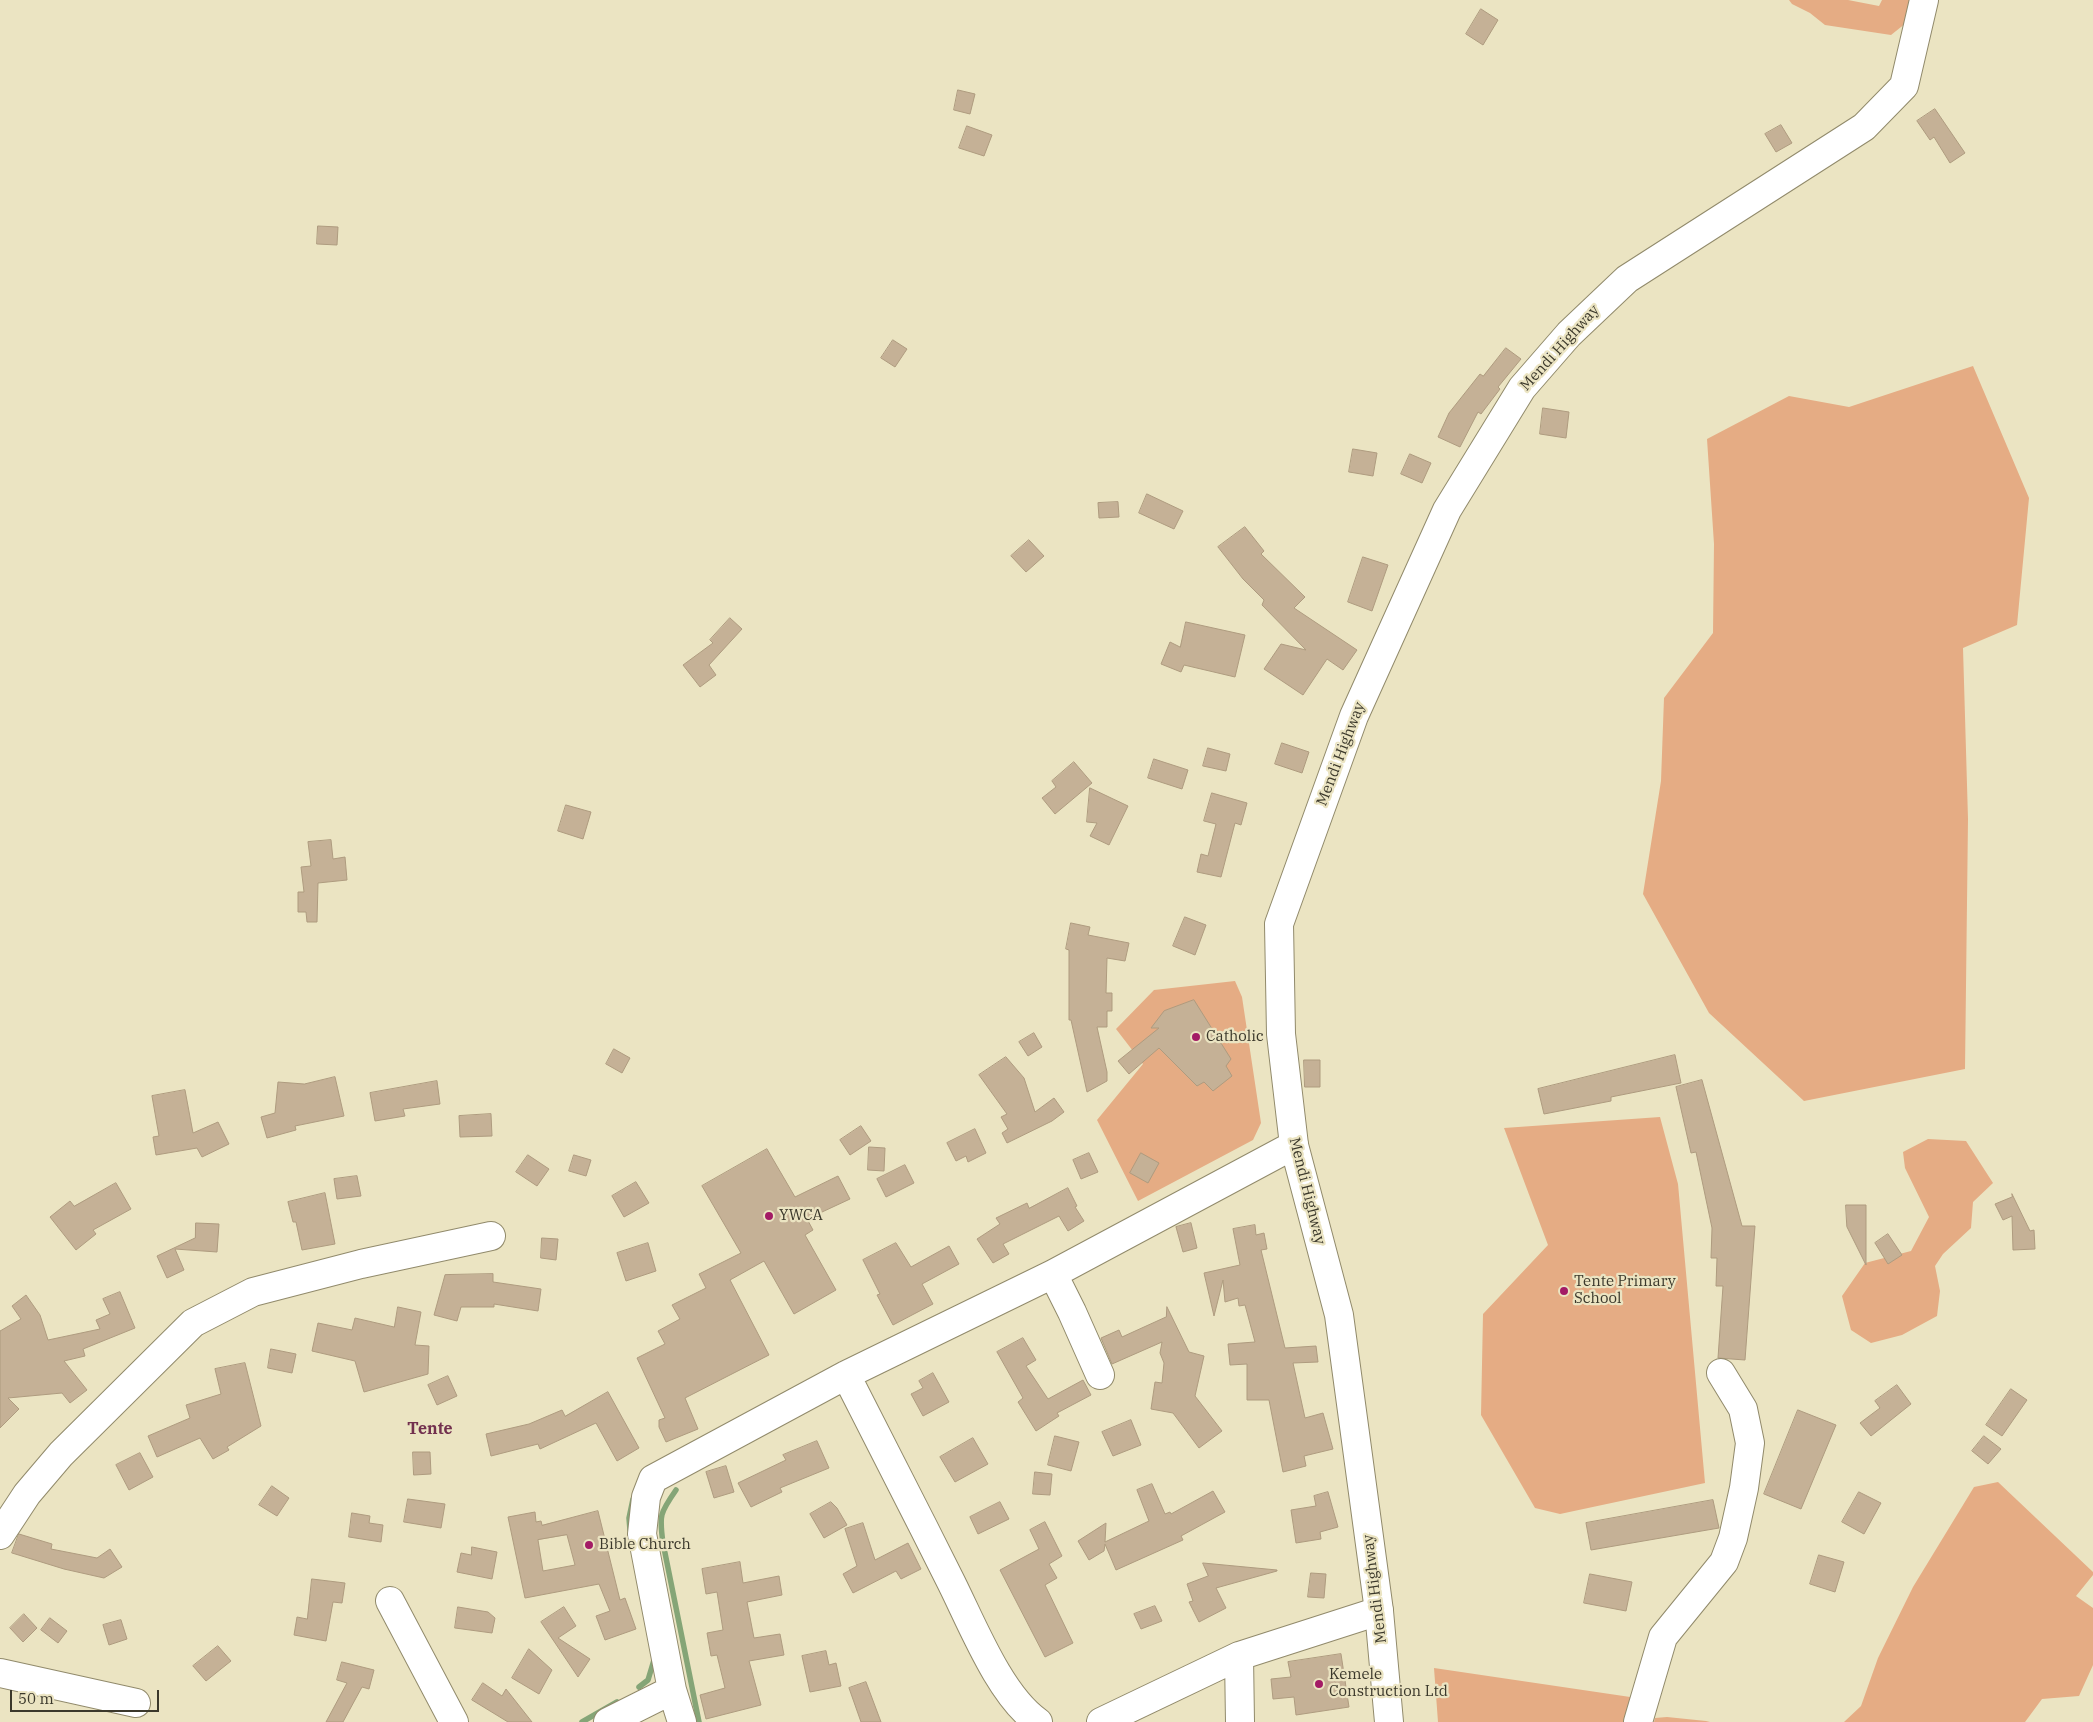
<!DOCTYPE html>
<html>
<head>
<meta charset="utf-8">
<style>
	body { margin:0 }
	#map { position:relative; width:2093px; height:1722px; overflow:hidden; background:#ebe4c2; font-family:"IBM Plex Serif",serif }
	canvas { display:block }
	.scale { position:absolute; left:10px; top:1690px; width:149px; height:22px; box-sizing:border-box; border:2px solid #3b382b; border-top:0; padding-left:6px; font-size:15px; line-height:18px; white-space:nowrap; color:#3b382b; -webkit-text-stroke:4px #ebe4c2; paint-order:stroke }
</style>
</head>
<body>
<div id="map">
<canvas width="2093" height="1722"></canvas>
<div class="scale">50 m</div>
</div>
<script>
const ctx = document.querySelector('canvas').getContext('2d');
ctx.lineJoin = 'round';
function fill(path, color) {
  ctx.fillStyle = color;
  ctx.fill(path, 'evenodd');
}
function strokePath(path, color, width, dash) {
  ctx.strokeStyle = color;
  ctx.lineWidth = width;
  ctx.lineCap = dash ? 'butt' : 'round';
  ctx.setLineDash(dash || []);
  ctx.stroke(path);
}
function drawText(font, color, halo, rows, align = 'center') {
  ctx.font = font + ' "IBM Plex Serif",serif';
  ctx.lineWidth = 4.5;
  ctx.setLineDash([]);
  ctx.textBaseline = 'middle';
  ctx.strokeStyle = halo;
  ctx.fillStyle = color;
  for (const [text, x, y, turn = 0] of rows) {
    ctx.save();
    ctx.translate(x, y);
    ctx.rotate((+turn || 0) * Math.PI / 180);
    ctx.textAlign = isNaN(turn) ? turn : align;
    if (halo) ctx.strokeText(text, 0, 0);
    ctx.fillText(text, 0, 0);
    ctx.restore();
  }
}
fill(new Path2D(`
	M 1789,0 L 1848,0 L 1879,6 L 1882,0 L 1915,0 L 1906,23 L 1891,35 L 1825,25 L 1810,13 L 1792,4 Z
	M 1973,366 L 2029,498 L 2017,625 L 1963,648 L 1968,819 L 1965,1069 L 1804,1101 L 1709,1013 L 1643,894 L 1661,781 L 1664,698 L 1713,633 L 1714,544 L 1707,439 L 1789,396 L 1849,407 Z
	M 1235,981 L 1242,997 L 1261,1123 L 1253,1140 L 1138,1201 L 1097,1120 L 1143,1064 L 1116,1029 L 1154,990 Z
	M 1660,1117 L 1678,1184 L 1705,1483 L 1560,1514 L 1535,1508 L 1481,1415 L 1483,1314 L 1548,1245 L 1504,1128 Z
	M 1928,1139 L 1966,1141 L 1993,1183 L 1973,1202 L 1971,1228 L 1943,1254 L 1935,1266 L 1940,1291 L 1937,1316 L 1902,1335 L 1871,1343 L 1851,1330 L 1842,1296 L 1865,1263 L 1911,1251 L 1929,1217 L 1905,1168 L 1903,1152 Z
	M 1998,1482 L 2093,1572 L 2093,1575 L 2076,1596 L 2093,1608 L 2093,1665 L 2079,1696 L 2042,1699 L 2025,1722 L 1844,1722 L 1861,1706 L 1878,1658 L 1913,1587 L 1974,1487 Z
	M 1434,1668 L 1637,1698 L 1630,1722 L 1438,1722 Z
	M 1667,1717 L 1706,1721 L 1710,1722 L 1654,1722 L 1655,1718 Z`), '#e5ac84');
strokePath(new Path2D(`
	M 676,1490 C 660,1513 659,1515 663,1543 L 699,1722
	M 630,1530 L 629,1518 L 633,1499
	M 639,1687 L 648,1680 L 654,1660
	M 582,1722 L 617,1702`), '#85a577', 5.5);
const building = new Path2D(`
	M 1481,9 L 1498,20 L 1483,45 L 1466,34 Z
	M 958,90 L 975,94 L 970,114 L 954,110 Z
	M 1935,109 L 1965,153 L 1950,163 L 1934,137 L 1930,140 L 1917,121 Z
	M 1781,125 L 1792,143 L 1776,152 L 1765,134 Z
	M 967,126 L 992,135 L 984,156 L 959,148 Z
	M 318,226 L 338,227 L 337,245 L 317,244 Z
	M 893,340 L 907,349 L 895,367 L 881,358 Z
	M 1506,348 L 1521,359 L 1498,387 L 1500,389 L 1481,414 L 1478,412 L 1460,447 L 1438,437 L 1449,413 L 1480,374 L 1483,376 Z
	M 1543,408 L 1569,412 L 1566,438 L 1540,434 Z
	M 1353,449 L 1377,453 L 1373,476 L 1349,472 Z
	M 1410,454 L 1431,463 L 1422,483 L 1401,474 Z
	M 1147,494 L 1183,511 L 1174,529 L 1139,513 Z
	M 1118,502 L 1119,517 L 1099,518 L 1098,503 Z
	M 1245,527 L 1264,551 L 1261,554 L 1305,597 L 1294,608 L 1357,650 L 1343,670 L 1327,659 L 1303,695 L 1264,669 L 1281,644 L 1306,650 L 1262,605 L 1264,600 L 1243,579 L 1218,547 Z
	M 1029,540 L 1044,556 L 1026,572 L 1011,556 Z
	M 1363,557 L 1388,565 L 1372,611 L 1348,602 Z
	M 730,618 L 742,629 L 709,665 L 716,675 L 700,687 L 683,665 L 713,643 L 710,640 Z
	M 1186,622 L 1245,635 L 1235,677 L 1184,665 L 1181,672 L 1161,664 L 1170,642 L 1180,647 Z
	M 1282,743 L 1309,752 L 1302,773 L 1275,764 Z
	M 1208,748 L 1230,754 L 1226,771 L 1203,766 Z
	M 1154,759 L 1188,770 L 1182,789 L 1148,778 Z
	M 1074,762 L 1092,783 L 1055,814 L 1042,798 L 1056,787 L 1052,781 Z
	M 1090,788 L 1128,806 L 1109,845 L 1090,836 L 1097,823 L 1087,822 Z
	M 1212,793 L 1247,803 L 1241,825 L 1235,823 L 1221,877 L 1197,872 L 1201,854 L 1208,856 L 1216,824 L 1204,821 Z
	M 566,805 L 591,812 L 583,839 L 558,831 Z
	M 331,840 L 333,859 L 345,857 L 347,880 L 318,883 L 317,922 L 307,922 L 306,912 L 298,912 L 298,892 L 304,892 L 301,867 L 311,866 L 308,842 Z
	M 1185,917 L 1206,925 L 1195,955 L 1173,946 Z
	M 1071,923 L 1090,927 L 1088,935 L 1129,943 L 1125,961 L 1107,958 L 1106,993 L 1112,993 L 1112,1011 L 1107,1011 L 1107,1027 L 1097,1027 L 1107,1072 L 1107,1081 L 1087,1092 L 1071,1020 L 1069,1020 L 1069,950 L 1066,949 Z
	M 1194,1000 L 1231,1059 L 1226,1066 L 1232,1076 L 1213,1091 L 1204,1082 L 1197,1086 L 1159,1048 L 1129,1074 L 1118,1061 L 1159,1028 L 1151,1028 L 1164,1011 Z
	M 1034,1033 L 1042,1047 L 1028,1056 L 1019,1042 Z
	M 614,1049 L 630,1058 L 622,1073 L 606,1064 Z
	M 1675,1055 L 1681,1083 L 1611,1097 L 1611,1101 L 1544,1114 L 1538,1089 Z
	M 1006,1057 L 1024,1078 L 1035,1112 L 1054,1098 L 1064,1112 L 1052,1121 L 1007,1143 L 1002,1133 L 1008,1129 L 1001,1117 L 1007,1114 L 979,1075 Z
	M 1304,1060 L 1320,1060 L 1320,1087 L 1305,1087 Z
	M 335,1077 L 344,1116 L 295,1126 L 296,1130 L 267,1138 L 261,1117 L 275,1113 L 278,1082 L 304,1084 Z
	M 1702,1080 L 1742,1226 L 1755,1226 L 1745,1360 L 1718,1358 L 1723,1286 L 1716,1286 L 1717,1258 L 1711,1258 L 1712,1228 L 1696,1152 L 1691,1153 L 1676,1087 Z
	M 437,1081 L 440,1104 L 403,1109 L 405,1116 L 375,1121 L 370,1093 Z
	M 185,1090 L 193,1133 L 218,1122 L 229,1144 L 202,1157 L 197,1148 L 156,1155 L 153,1137 L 159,1136 L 152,1096 Z
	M 491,1114 L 492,1136 L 460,1137 L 459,1116 Z
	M 861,1126 L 871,1141 L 850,1155 L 840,1140 Z
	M 975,1129 L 986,1153 L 968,1162 L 966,1156 L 956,1161 L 947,1143 Z
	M 869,1147 L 885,1148 L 884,1171 L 868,1170 Z
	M 767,1149 L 795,1197 L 838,1176 L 850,1199 L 807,1219 L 813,1230 L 805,1235 L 836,1290 L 794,1314 L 764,1261 L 730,1280 L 769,1355 L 685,1398 L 698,1429 L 666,1442 L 659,1427 L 659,1420 L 665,1418 L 637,1358 L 665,1344 L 658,1331 L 680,1319 L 672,1305 L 706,1288 L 699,1274 L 741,1253 L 702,1186 Z
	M 1089,1153 L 1098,1172 L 1081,1179 L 1073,1160 Z
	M 1141,1153 L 1159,1163 L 1148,1183 L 1130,1173 Z
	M 528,1155 L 549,1169 L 537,1186 L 516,1172 Z
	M 574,1155 L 591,1160 L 586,1176 L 569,1171 Z
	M 905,1165 L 914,1183 L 886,1197 L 877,1179 Z
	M 357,1176 L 361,1196 L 337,1199 L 334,1179 Z
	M 636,1182 L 649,1203 L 624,1217 L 612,1196 Z
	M 116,1183 L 131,1209 L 93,1230 L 96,1234 L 76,1250 L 50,1217 L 70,1201 L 74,1206 Z
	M 1068,1188 L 1077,1206 L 1075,1207 L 1084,1221 L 1068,1231 L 1059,1216 L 1003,1244 L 1009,1254 L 993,1263 L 977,1239 L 1000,1224 L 996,1218 L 1027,1203 L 1029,1208 Z
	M 325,1193 L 335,1244 L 302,1250 L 296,1222 L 293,1222 L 288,1202 Z
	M 2012,1194 L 2030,1231 L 2034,1230 L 2035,1249 L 2013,1250 L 2012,1216 L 2003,1220 L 1995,1204 L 2012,1197 Z
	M 1846,1205 L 1866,1205 L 1866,1265 L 1847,1227 Z
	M 196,1223 L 219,1224 L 217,1252 L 175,1249 L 184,1270 L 167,1278 L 157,1256 L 195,1238 Z
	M 1191,1223 L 1197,1248 L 1183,1252 L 1176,1227 Z
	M 1255,1225 L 1256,1235 L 1264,1233 L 1267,1249 L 1261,1250 L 1285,1348 L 1316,1346 L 1318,1362 L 1293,1363 L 1305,1418 L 1323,1413 L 1333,1449 L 1304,1456 L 1306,1466 L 1283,1472 L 1269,1400 L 1247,1400 L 1247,1364 L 1230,1365 L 1228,1344 L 1255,1342 L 1245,1305 L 1239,1306 L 1238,1298 L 1225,1302 L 1223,1280 L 1214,1316 L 1204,1273 L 1240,1265 L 1233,1229 Z
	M 1888,1234 L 1902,1255 L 1888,1264 L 1875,1243 Z
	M 542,1238 L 558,1239 L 556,1260 L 541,1258 Z
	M 648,1243 L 656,1271 L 626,1281 L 617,1253 Z
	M 896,1243 L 911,1267 L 949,1246 L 959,1264 L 922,1284 L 933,1304 L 893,1325 L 877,1295 L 880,1294 L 863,1260 Z
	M 493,1274 L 493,1282 L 541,1289 L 538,1311 L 494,1304 L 494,1307 L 461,1307 L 457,1321 L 434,1315 L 445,1275 Z
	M 120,1292 L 135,1328 L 83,1349 L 85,1356 L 64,1361 L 87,1390 L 70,1403 L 62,1393 L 8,1398 L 19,1409 L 0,1428 L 0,1331 L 21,1319 L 12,1306 L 26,1295 L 40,1315 L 48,1340 L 100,1329 L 96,1320 L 110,1314 L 103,1299 Z
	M 398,1307 L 421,1312 L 415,1345 L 429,1346 L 428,1374 L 364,1392 L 355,1361 L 312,1351 L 318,1323 L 352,1330 L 355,1318 L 394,1327 Z
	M 1167,1307 L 1189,1352 L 1204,1356 L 1195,1396 L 1222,1431 L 1199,1448 L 1173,1413 L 1151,1409 L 1155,1382 L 1162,1383 L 1164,1363 L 1160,1353 L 1162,1342 L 1112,1364 L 1101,1338 L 1119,1330 L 1122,1337 L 1166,1317 Z
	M 1023,1338 L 1036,1360 L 1026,1366 L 1048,1399 L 1083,1380 L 1091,1395 L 1057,1413 L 1059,1416 L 1036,1431 L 1018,1402 L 1023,1398 L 997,1352 Z
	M 271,1349 L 296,1354 L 292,1373 L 268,1368 Z
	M 245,1363 L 261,1426 L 227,1447 L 229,1450 L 213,1459 L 200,1438 L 157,1457 L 148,1436 L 190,1418 L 186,1405 L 221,1394 L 215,1369 Z
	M 933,1373 L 949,1402 L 923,1416 L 911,1394 L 923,1388 L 919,1381 Z
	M 448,1376 L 457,1396 L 437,1405 L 428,1385 Z
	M 1897,1385 L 1911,1404 L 1871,1436 L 1860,1423 L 1880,1408 L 1875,1401 Z
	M 2011,1389 L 2027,1400 L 2002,1436 L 1986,1425 Z
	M 608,1392 L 639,1448 L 617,1461 L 596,1423 L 540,1449 L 538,1444 L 491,1456 L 486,1434 L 529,1424 L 562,1410 L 565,1416 Z
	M 1798,1410 L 1836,1425 L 1801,1509 L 1764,1494 Z
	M 1131,1420 L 1141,1445 L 1113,1456 L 1102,1432 Z
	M 1055,1436 L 1079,1442 L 1071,1471 L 1048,1465 Z
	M 1984,1436 L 2001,1449 L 1988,1464 L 1972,1451 Z
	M 973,1438 L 988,1464 L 955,1482 L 940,1457 Z
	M 817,1441 L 829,1468 L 780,1488 L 782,1492 L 751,1507 L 738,1483 L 786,1460 L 783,1455 Z
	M 413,1452 L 430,1452 L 431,1474 L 414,1475 Z
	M 140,1453 L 153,1477 L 129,1490 L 116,1465 Z
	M 726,1466 L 734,1492 L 714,1498 L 706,1472 Z
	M 1035,1472 L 1052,1474 L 1050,1495 L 1033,1494 Z
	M 1152,1484 L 1165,1514 L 1170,1512 L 1171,1514 L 1213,1491 L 1225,1512 L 1181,1536 L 1183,1540 L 1116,1570 L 1105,1544 L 1104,1551 L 1089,1560 L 1078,1541 L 1106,1523 L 1105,1542 L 1149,1521 L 1137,1490 Z
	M 272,1486 L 289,1498 L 277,1516 L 259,1505 Z
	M 1328,1492 L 1338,1527 L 1320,1532 L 1321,1539 L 1296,1543 L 1291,1510 L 1316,1506 L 1314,1496 Z
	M 1859,1492 L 1881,1503 L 1864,1534 L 1842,1522 Z
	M 408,1499 L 445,1504 L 441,1528 L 404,1522 Z
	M 1713,1500 L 1719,1528 L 1591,1550 L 1586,1523 Z
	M 831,1502 L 837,1508 L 847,1525 L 824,1538 L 810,1514 Z
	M 1000,1502 L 1009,1519 L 978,1534 L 970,1517 Z
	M 598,1511 L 620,1600 L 625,1598 L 636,1629 L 605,1640 L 596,1616 L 610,1611 L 599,1584 L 525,1598 L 508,1517 L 535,1512 L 536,1522 L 541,1521 L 542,1525 ZM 567,1535 L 575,1565 L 543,1571 L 538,1540 Z
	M 352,1513 L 370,1516 L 369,1523 L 383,1525 L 381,1542 L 349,1537 Z
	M 1045,1522 L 1062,1556 L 1049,1564 L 1057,1578 L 1045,1585 L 1073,1643 L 1045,1657 L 1000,1570 L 1039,1549 L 1030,1530 Z
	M 863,1523 L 875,1560 L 908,1543 L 921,1569 L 901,1579 L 896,1571 L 853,1593 L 843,1574 L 857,1566 L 845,1529 Z
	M 19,1534 L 52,1544 L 51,1549 L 97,1558 L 110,1549 L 122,1567 L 104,1578 L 64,1569 L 12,1553 Z
	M 472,1547 L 497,1552 L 492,1579 L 457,1572 L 461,1553 L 471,1555 Z
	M 1819,1555 L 1844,1562 L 1835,1592 L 1810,1584 Z
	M 740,1562 L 743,1583 L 779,1576 L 782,1595 L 747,1602 L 754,1638 L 780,1634 L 784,1655 L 749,1661 L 761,1705 L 706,1719 L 700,1695 L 725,1688 L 717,1655 L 711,1656 L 707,1633 L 723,1630 L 717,1592 L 706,1594 L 702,1569 Z
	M 1203,1563 L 1277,1570 L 1277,1571 L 1216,1588 L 1226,1608 L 1199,1622 L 1189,1602 L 1193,1601 L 1187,1584 L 1208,1576 Z
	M 1311,1573 L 1326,1574 L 1324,1598 L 1308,1597 Z
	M 1590,1574 L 1632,1582 L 1626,1611 L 1584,1603 Z
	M 312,1579 L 345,1583 L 342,1603 L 333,1602 L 326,1641 L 294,1635 L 297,1617 L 307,1619 Z
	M 1155,1606 L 1162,1621 L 1141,1629 L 1134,1614 Z
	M 458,1607 L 488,1612 L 495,1618 L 492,1633 L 455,1628 Z
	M 564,1607 L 576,1626 L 558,1638 L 590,1659 L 578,1677 L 541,1622 Z
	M 24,1614 L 37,1628 L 23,1642 L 10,1628 Z
	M 50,1618 L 67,1631 L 58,1643 L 41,1630 Z
	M 121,1620 L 127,1639 L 109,1645 L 103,1625 Z
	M 218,1646 L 231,1661 L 206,1681 L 193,1666 Z
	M 529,1649 L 552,1670 L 539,1694 L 512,1678 Z
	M 826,1651 L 829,1665 L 836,1663 L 841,1686 L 810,1692 L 802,1656 Z
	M 1341,1654 L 1349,1707 L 1296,1715 L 1294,1697 L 1273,1699 L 1271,1679 L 1291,1677 L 1288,1662 Z
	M 342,1662 L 374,1670 L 369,1689 L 362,1687 L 343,1722 L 326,1722 L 347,1683 L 337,1680 Z
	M 866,1682 L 881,1722 L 861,1722 L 849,1688 Z
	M 483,1683 L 502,1696 L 506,1689 L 532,1722 L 508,1722 L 472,1700 Z`);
fill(building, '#c5b196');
strokePath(building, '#ae9b7f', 1);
const minor = new Path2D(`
	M 1053,1274 L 1072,1312 L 1100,1375
	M 846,1375 C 880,1442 915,1510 949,1578 C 971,1621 999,1695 1038,1722
	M 0,1535 L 27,1494 L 61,1454 L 193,1323 L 253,1292 L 361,1264 L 491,1236
	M 390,1601 L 454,1722
	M 1239,1656 L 1240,1722
	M 0,1673 L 136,1703
	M 608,1722 L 672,1690
	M 682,1722 L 672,1690 L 642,1534 L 646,1497 L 653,1479 L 846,1375 L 1053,1274 L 1294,1145
	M 1101,1722 L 1239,1656 L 1379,1611
	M 1638,1722 L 1663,1637 L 1724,1562 L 1733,1538 L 1744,1488 L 1750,1443 L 1743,1409 L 1721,1373`);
const major = new Path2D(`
	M 1389,1722 L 1379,1611 L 1339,1315 L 1294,1145 L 1281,1034 L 1279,924 L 1354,716 L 1447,510 L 1522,388 L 1569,334 L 1627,279 L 1864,127 L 1904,86 L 1924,0`);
strokePath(minor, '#918a6b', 30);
strokePath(major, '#918a6b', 30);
strokePath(minor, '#fff', 28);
strokePath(major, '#fff', 28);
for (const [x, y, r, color] of [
	[1196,1037,5,"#a31b65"],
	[769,1216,5,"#a31b65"],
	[1564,1291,5,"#a31b65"],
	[589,1545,5,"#a31b65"],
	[1319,1684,5,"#a31b65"]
]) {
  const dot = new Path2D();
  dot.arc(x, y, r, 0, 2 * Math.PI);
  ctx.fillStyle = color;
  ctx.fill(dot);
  strokePath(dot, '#ebe4c2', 2);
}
drawText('15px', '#3b382b', '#ebe4c2', [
	["Mendi Highway",1560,348,-48],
	["Mendi Highway",1341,754,-69],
	["Mendi Highway",1307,1191,76],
	["Mendi Highway",1375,1589,-97]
]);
drawText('15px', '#3b382b', '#ebe4c2', [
	["Catholic",1206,1037],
	["YWCA",779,1216],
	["Tente Primary",1574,1282],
	["School",1574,1299],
	["Bible Church",599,1545],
	["Kemele",1329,1675],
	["Construction Ltd",1329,1692]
], 'left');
drawText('bold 16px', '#72304e', '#ebe4c2', [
	["Tente",430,1429]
]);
</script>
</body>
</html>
